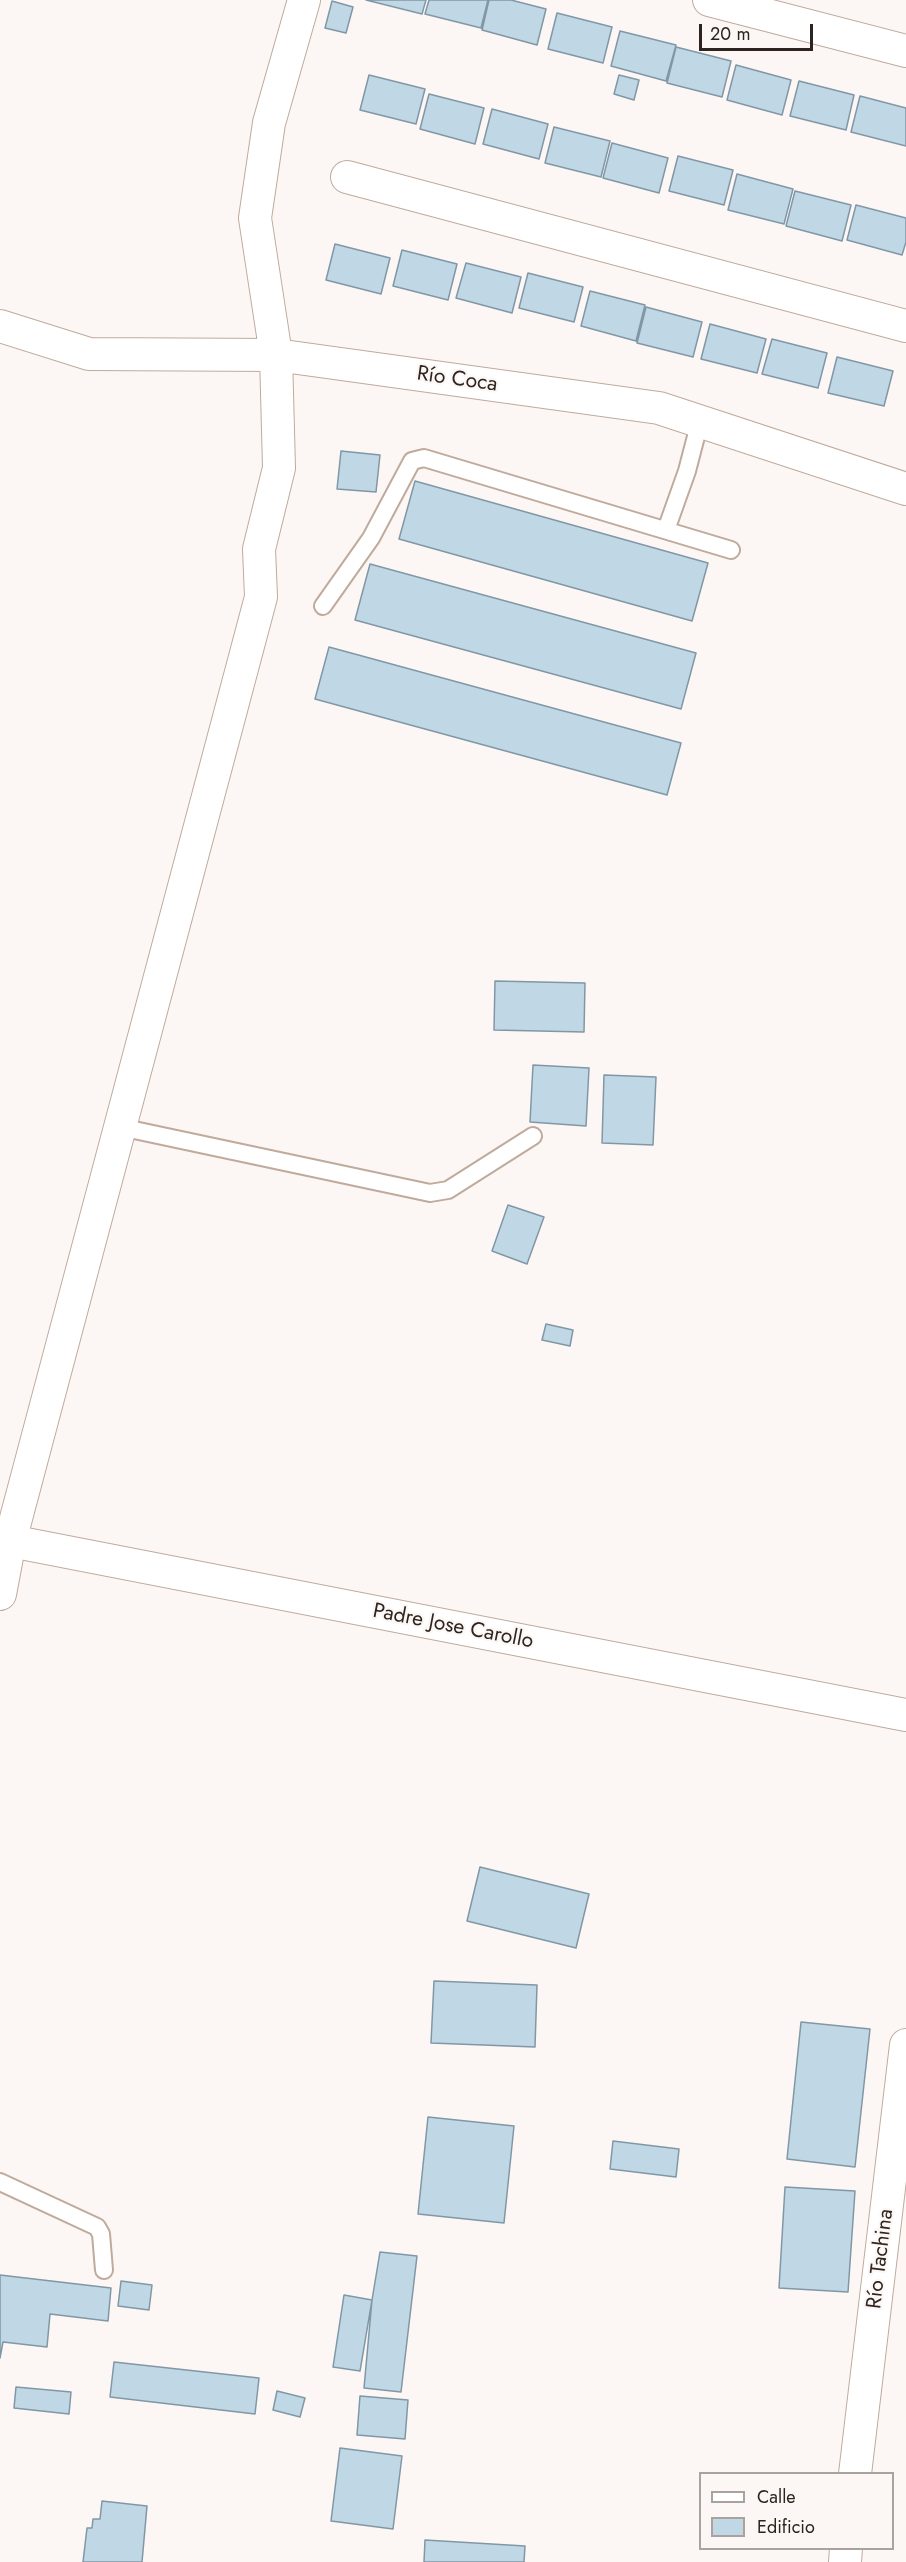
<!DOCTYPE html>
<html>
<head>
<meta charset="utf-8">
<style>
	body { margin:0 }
	#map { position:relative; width:906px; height:2562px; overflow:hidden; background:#fcf7f4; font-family:Jost,sans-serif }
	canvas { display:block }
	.legend { position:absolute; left:699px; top:2472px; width:195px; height:78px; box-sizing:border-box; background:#fcf7f4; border:2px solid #a9a39f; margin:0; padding:8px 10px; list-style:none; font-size:18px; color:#2d241f }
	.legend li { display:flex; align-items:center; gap:12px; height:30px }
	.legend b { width:30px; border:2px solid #a9a39f }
	.scale { position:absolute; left:699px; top:24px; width:114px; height:27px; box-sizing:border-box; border:3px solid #2d241f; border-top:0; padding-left:8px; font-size:18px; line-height:21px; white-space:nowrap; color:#2d241f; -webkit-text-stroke:4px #fcf7f4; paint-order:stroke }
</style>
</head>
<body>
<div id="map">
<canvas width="906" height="2562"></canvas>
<ul class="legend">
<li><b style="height:8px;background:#fff"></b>Calle</li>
<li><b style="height:16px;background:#c0d8e6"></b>Edificio</li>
</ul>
<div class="scale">20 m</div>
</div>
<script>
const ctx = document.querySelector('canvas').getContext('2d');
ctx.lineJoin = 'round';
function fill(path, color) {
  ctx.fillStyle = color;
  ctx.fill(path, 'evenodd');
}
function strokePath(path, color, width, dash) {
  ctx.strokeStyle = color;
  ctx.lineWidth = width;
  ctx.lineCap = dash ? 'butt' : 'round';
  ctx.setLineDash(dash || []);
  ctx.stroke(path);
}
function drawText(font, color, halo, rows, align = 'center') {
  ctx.font = font + ' Jost,sans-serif';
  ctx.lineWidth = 4.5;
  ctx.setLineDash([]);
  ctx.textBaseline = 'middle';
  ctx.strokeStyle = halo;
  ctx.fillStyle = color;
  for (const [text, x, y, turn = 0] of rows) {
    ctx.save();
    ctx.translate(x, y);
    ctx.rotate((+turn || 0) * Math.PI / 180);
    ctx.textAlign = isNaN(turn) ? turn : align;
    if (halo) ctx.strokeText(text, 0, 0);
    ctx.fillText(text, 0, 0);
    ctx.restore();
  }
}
const building = new Path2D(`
	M 366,0 L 426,0 L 422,14 Z
	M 429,0 L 488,0 L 481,28 L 425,14 Z
	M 489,0 L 511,0 L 546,9 L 537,45 L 482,30 Z
	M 332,1 L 353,7 L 346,33 L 325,28 Z
	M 557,13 L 612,27 L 603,63 L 548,49 Z
	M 620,31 L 676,45 L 666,81 L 611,66 Z
	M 676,47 L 731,61 L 722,97 L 667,83 Z
	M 736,65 L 791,80 L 782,115 L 727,100 Z
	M 369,75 L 425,89 L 416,124 L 360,110 Z
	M 619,75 L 639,80 L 634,100 L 614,94 Z
	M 799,81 L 854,95 L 846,130 L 790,116 Z
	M 429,94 L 484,108 L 475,144 L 420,129 Z
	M 860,96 L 906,108 L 906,146 L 851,132 Z
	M 492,109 L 548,124 L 539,159 L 483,144 Z
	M 554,127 L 610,141 L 601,177 L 545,163 Z
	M 612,143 L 668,158 L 659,193 L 603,178 Z
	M 678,156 L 733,170 L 724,205 L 669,191 Z
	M 737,174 L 793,189 L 784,224 L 728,210 Z
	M 795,191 L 851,205 L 842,241 L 786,226 Z
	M 856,205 L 906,218 L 906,242 L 902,255 L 847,240 Z
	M 335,244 L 390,258 L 381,294 L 326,280 Z
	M 402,250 L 457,264 L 448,300 L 393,286 Z
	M 466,263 L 521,277 L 512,313 L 456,298 Z
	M 528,273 L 583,287 L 574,322 L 519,308 Z
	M 590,291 L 645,305 L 636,341 L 581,326 Z
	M 646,307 L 702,322 L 693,357 L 637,343 Z
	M 710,324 L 766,339 L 757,373 L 701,359 Z
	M 772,339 L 827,353 L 818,388 L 762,374 Z
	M 837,357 L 893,371 L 884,406 L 828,393 Z
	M 341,451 L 380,455 L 376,492 L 337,489 Z
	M 415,481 L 708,563 L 692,621 L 399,539 Z
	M 370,564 L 696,653 L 681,709 L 355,620 Z
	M 329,647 L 681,743 L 667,795 L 315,699 Z
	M 495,981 L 585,983 L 584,1032 L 494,1030 Z
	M 533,1065 L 589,1068 L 586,1126 L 530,1122 Z
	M 604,1075 L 656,1077 L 653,1145 L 602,1143 Z
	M 508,1205 L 544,1217 L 527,1264 L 492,1251 Z
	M 546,1324 L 573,1330 L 570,1346 L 542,1340 Z
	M 480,1867 L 589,1894 L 576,1948 L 467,1921 Z
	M 434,1981 L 537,1985 L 535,2047 L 431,2043 Z
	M 801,2022 L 870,2029 L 855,2167 L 787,2159 Z
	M 428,2117 L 514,2126 L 504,2223 L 418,2214 Z
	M 613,2141 L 679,2149 L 676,2177 L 610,2169 Z
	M 785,2187 L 855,2191 L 848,2292 L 779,2288 Z
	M 380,2252 L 417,2256 L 401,2392 L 364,2388 L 372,2300 Z
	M 0,2275 L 111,2288 L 108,2321 L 50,2314 L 47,2347 L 3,2342 L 0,2358 Z
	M 121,2281 L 152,2285 L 149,2310 L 118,2306 Z
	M 344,2295 L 372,2300 L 360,2371 L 333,2367 Z
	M 114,2362 L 259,2378 L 255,2414 L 110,2397 Z
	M 16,2387 L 71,2392 L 69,2414 L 14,2408 Z
	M 277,2391 L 305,2398 L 300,2417 L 273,2410 Z
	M 360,2396 L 408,2400 L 405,2439 L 357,2435 Z
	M 340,2448 L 402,2456 L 393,2529 L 331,2521 Z
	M 102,2501 L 147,2506 L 142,2562 L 83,2562 L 87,2528 L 92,2528 L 93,2519 L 100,2519 Z
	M 425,2540 L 525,2546 L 524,2562 L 424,2562 Z`);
fill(building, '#c0d8e6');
strokePath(building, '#8197a5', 1.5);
const lane = new Path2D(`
	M 666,530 L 687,471 L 700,421
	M 323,606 L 371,538 L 412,461 L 424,458 L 731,550
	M 120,1127 L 430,1193 L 448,1190 L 533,1136
	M 0,2182 L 97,2227 L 101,2234 L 104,2270`);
const street = new Path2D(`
	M 709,0 L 906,51
	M 347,177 L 906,326
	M 0,326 L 89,354 L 276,355 L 659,408 L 906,489
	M 0,1539 L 906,1715
	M 0,1594 L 10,1541 L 261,597 L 259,549 L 279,468 L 276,355 L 255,218 L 269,123 L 304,0
	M 855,2474 L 906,2045
	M 845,2562 L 846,2548`);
strokePath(lane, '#c0aa9c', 20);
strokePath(street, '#c0aa9c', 34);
strokePath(lane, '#fff', 16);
strokePath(street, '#fff', 32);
drawText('21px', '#2d241f', '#fcf7f4', [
	["Río Coca",457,380,8],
	["Padre Jose Carollo",453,1627,11],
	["Río Tachina",881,2259,-83]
]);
</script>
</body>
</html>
